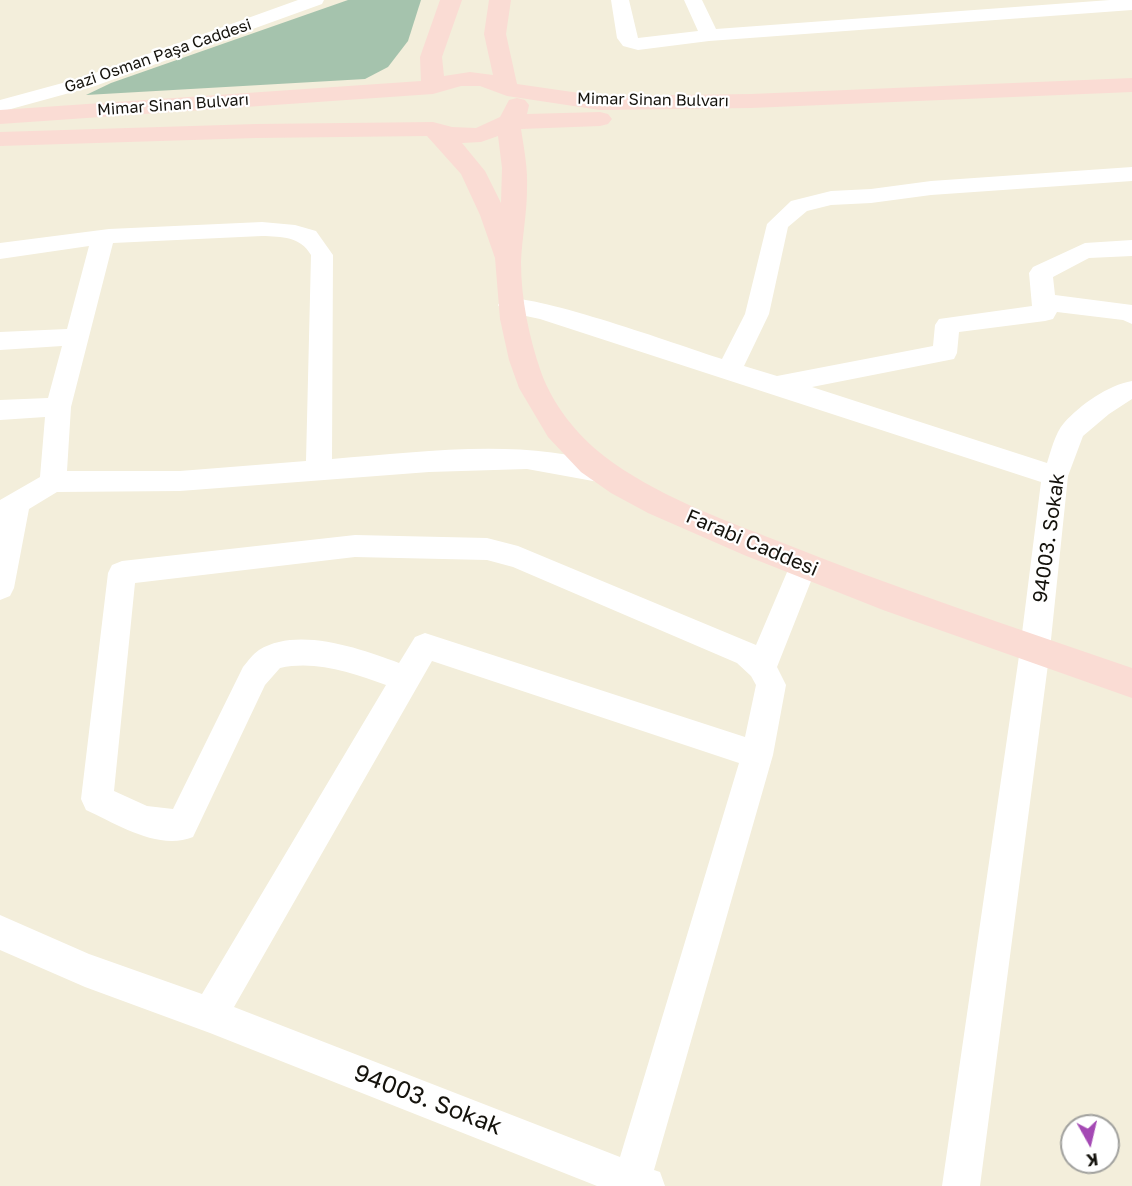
<!DOCTYPE html>
<html>
<head>
<meta charset="utf-8">
<style>
	body { margin:0 }
	#map { position:relative; width:1132px; height:1186px; overflow:hidden; background:#f3eedb; font-family:"Golos Text",sans-serif }
	canvas { display:block }
	.north { position:absolute; left:1060px; top:1114px; width:60px; height:60px; box-sizing:border-box; background:#fff; border:2px solid #a1a19e; border-radius:50%; rotate:172deg; font-size:16px; font-weight:700; line-height:24px; text-align:center; color:#15130d }
	.north::after { content:''; display:block; margin:auto; width:21px; height:27px; background:#a449b4; clip-path:polygon(50% 0,100% 100%,50% 72%,0 100%) }
</style>
</head>
<body>
<div id="map">
<canvas width="1132" height="1186"></canvas>
<div class="north">K</div>
</div>
<script>
const ctx = document.querySelector('canvas').getContext('2d');
ctx.lineJoin = 'round';
function fill(path, color) {
  ctx.fillStyle = color;
  ctx.fill(path, 'evenodd');
}
function drawText(font, color, halo, rows, align = 'center') {
  ctx.font = font + ' "Golos Text",sans-serif';
  ctx.lineWidth = 4.5;
  ctx.setLineDash([]);
  ctx.textBaseline = 'middle';
  ctx.strokeStyle = halo;
  ctx.fillStyle = color;
  for (const [text, x, y, turn = 0] of rows) {
    ctx.save();
    ctx.translate(x, y);
    ctx.rotate((+turn || 0) * Math.PI / 180);
    ctx.textAlign = isNaN(turn) ? turn : align;
    if (halo) ctx.strokeText(text, 0, 0);
    ctx.fillText(text, 0, 0);
    ctx.restore();
  }
}
fill(new Path2D(`
	M 348,0 L 421,0 L 408,41 L 388,67 L 365,79 L 86,95 L 111,83 Z`), '#a5c3ad');
fill(new Path2D(`
	M 298,0 L 324,0 L 322,4 L 95,86 L 0,112 L 0,100 L 81,78 Z
	M 611,0 L 629,0 L 638,38 L 698,31 L 684,0 L 702,0 L 716,29 L 1110,0 L 1132,0 L 1132,10 L 709,41 L 638,50 L 623,46 L 617,38 Z
	M 1132,167 L 1132,181 L 931,195 L 871,203 L 831,205 L 807,211 L 788,227 L 769,314 L 744,366 L 777,376 L 933,346 L 935,325 L 939,319 L 1032,306 L 1029,273 L 1033,267 L 1085,243 L 1132,240 L 1132,256 L 1089,258 L 1053,277 L 1055,295 L 1132,305 L 1132,324 L 1123,320 L 1057,312 L 1053,319 L 1045,321 L 959,332 L 957,353 L 954,359 L 812,387 L 1047,463 C 1051,451 1055,433 1064,423 C 1080,405 1108,385 1132,381 L 1132,399 L 1109,414 L 1083,436 L 1068,476 L 1050,649 L 980,1186 L 942,1186 L 1020,649 L 1041,482 L 540,319 L 502,311 L 498,305 L 502,299 C 530,291 684,347 722,359 L 745,314 L 767,224 L 791,201 L 831,191 L 871,189 L 931,181 Z
	M 262,222 L 295,225 L 316,231 L 333,255 L 332,459 C 424,452 524,437 613,466 L 617,473 L 613,480 L 604,483 L 527,469 L 429,472 L 180,491 L 57,492 L 29,509 L 14,588 L 10,596 L 0,600 L 0,500 L 40,477 L 45,417 L 0,420 L 0,400 L 48,398 L 62,346 L 0,350 L 0,332 L 67,329 L 89,246 L 0,259 L 0,243 L 109,229 ZM 262,236 C 282,237 300,236 311,255 L 306,461 L 180,471 L 67,471 L 71,407 L 113,243 Z
	M 355,535 L 487,538 L 518,546 L 756,645 L 793,558 L 803,554 L 813,558 L 817,566 L 777,667 L 786,685 L 773,755 L 654,1170 L 660,1172 L 665,1186 L 597,1186 L 210,1033 L 85,987 L 0,950 L 0,915 L 89,954 L 202,994 L 386,685 C 353,673 316,660 280,668 L 265,685 L 193,837 C 158,851 117,824 86,810 L 81,799 L 108,573 L 112,565 L 122,561 ZM 355,557 L 487,560 L 513,567 L 737,663 L 751,676 L 756,685 L 745,737 L 425,633 L 415,637 L 399,663 C 361,649 298,626 259,650 C 253,654 248,661 243,667 L 173,809 L 147,806 L 114,791 L 135,583 ZM 432,661 L 739,763 L 620,1157 L 234,1007 Z`), '#fff');
fill(new Path2D(`
	M 440,0 L 462,0 L 442,57 L 444,76 L 470,72 L 493,75 L 484,34 L 489,0 L 511,0 L 506,34 L 517,84 L 600,96 L 751,94 L 1132,78 L 1132,92 L 751,108 L 600,110 L 507,96 L 480,86 L 461,86 L 433,94 L 0,124 L 0,110 L 421,81 L 420,57 Z
	M 517,98 L 525,100 L 529,105 L 527,114 L 600,112 L 608,114 L 612,119 L 608,124 L 600,126 L 521,129 C 524,149 528,168 527,189 C 527,213 522,238 521,262 C 521,299 529,337 541,372 C 553,405 576,434 604,456 C 655,495 719,518 778,541 C 895,588 1013,627 1132,668 L 1132,698 L 883,610 L 744,555 L 648,513 L 611,493 L 581,472 L 548,437 L 519,388 L 509,360 L 500,319 L 495,258 L 480,215 L 461,174 L 427,136 L 256,138 L 0,146 L 0,132 L 256,124 L 433,122 L 452,127 L 476,128 L 500,117 L 509,100 ZM 498,136 L 502,168 L 501,203 L 485,171 L 462,143 L 481,142 Z`), '#fadcd4');
drawText('16px', '#15130d', '#fff', [
	["Gazi Osman Paşa Caddesi",158,56,-19],
	["Mimar Sinan Bulvarı",653,100,1],
	["Mimar Sinan Bulvarı",173,105,-4]
]);
drawText('20px', '#15130d', '#fff', [
	["94003. Sokak",1049,538,-82],
	["Farabi Caddesi",752,543,23]
]);
drawText('24px', '#15130d', '#fff', [
	["94003. Sokak",428,1100,21]
]);
</script>
</body>
</html>
